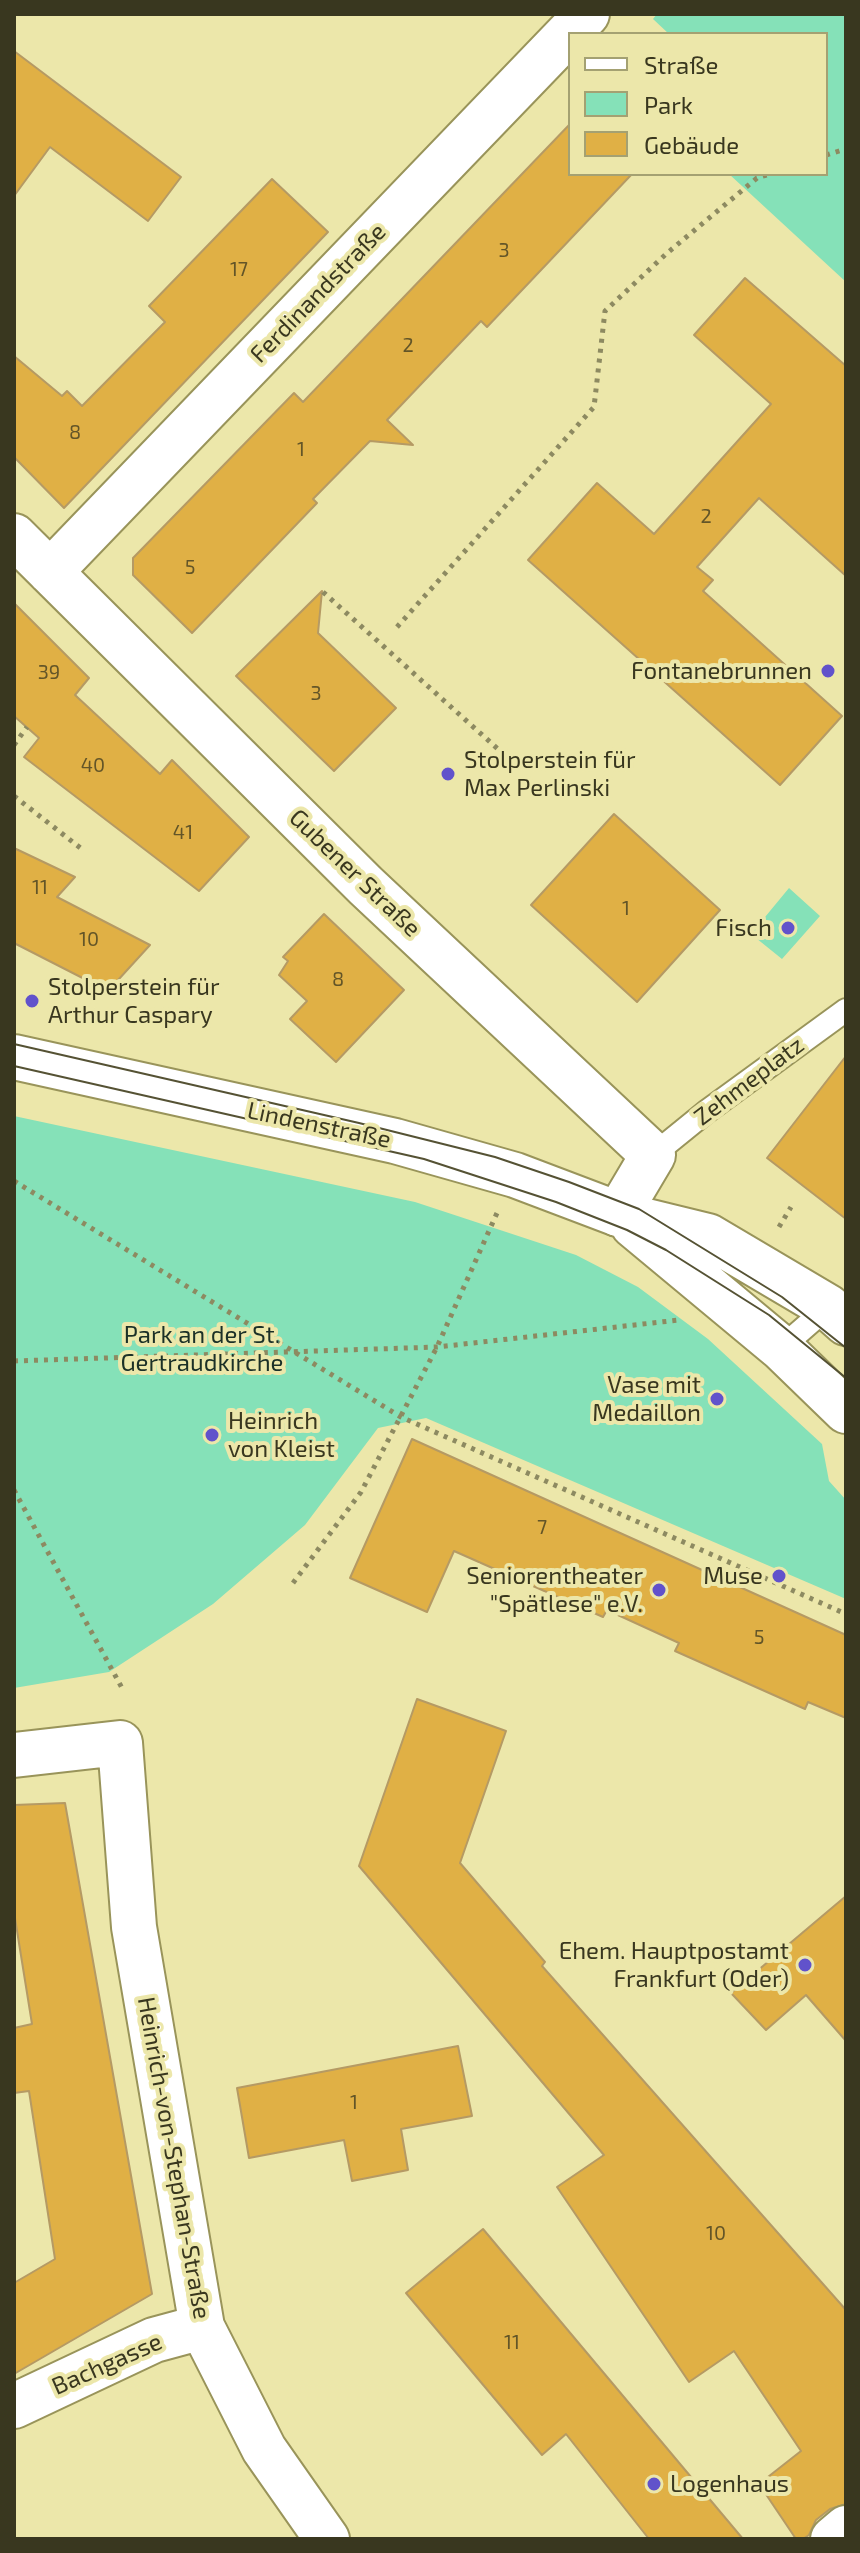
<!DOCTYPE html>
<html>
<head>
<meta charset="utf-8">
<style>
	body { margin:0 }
	#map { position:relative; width:860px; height:2553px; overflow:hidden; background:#ece7aa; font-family:"Exo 2",sans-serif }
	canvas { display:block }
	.frame { position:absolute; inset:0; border:16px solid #39371f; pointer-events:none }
	.legend { position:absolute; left:568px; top:32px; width:260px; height:144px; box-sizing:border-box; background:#ece7aa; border:2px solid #a4a172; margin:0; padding:10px 14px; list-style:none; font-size:24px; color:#39371f }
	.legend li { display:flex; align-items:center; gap:16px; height:40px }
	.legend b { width:40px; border:2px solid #a4a172 }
</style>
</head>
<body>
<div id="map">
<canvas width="860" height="2553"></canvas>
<div class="frame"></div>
<ul class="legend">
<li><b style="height:10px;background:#fff"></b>Straße</li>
<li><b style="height:22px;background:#85e1b8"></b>Park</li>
<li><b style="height:22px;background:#e0b045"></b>Gebäude</li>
</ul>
</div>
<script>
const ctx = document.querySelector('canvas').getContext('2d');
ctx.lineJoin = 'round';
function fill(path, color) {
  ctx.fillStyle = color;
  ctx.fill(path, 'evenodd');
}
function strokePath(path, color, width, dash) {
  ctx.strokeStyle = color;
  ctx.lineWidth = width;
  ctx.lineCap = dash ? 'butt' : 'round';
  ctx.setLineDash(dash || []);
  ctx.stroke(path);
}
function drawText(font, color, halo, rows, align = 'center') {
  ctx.font = font + ' "Exo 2",sans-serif';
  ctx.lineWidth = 8;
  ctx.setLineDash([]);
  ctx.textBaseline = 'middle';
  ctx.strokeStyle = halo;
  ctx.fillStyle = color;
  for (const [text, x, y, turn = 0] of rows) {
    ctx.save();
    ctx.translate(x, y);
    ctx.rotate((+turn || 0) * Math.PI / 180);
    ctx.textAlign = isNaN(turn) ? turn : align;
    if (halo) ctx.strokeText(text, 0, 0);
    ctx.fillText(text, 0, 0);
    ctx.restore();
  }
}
fill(new Path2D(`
	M 657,14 L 846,14 L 846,282 L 729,174 L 826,174 L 826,34 L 669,34 L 653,19 Z
	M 789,888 L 820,916 L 782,959 L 751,934 Z
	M 14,1116 L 415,1202 L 576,1255 L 638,1287 L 708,1339 L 822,1444 L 829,1481 L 846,1500 L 846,1599 L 426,1418 L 378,1428 L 305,1525 L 213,1604 L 109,1672 L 14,1688 Z`), '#85e1b8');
const building = new Path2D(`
	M 14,51 L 181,177 L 148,221 L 50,147 L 14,196 Z
	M 570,124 L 570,174 L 632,174 L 487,327 L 481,321 L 387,420 L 413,445 L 370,441 L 313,499 L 317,503 L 192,633 L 133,575 L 133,558 L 294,393 L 303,402 Z
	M 272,179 L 328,232 L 64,508 L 14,457 L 14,356 L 62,396 L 67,391 L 82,406 L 165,322 L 149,306 Z
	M 745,278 L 846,366 L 846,576 L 759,498 L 697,567 L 713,580 L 703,591 L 842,716 L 780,785 L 528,560 L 597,483 L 654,534 L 771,404 L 694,335 Z
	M 322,591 L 318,633 L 396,708 L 334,771 L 236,676 Z
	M 14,603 L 89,678 L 75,695 L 160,774 L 172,760 L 249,837 L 199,891 L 24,757 L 39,738 L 14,716 Z
	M 614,814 L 720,910 L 637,1002 L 531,905 Z
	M 14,848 L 75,877 L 57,897 L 150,945 L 108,991 L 14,943 Z
	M 324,914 L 404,990 L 336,1062 L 290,1019 L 307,1001 L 279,975 L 288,961 L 283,957 Z
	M 846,1056 L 846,1219 L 767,1158 Z
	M 412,1439 L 846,1635 L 846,1718 L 808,1702 L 805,1709 L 675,1651 L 679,1643 L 607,1610 L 603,1617 L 454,1551 L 427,1612 L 350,1578 Z
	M 417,1699 L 506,1731 L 460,1863 L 545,1962 L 542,1966 L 846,2310 L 846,2504 L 830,2509 L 816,2520 L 809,2535 L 803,2539 L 796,2539 L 759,2484 L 801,2451 L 734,2351 L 689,2382 L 557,2187 L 604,2155 L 359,1866 Z
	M 65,1803 L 152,2294 L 14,2374 L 14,2283 L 55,2259 L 29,2091 L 14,2093 L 14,2028 L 32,2024 L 14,1912 L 14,1805 Z
	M 846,1896 L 846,2041 L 806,1995 L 766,2030 L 731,1993 Z
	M 458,2046 L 472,2116 L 401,2129 L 408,2170 L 352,2181 L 344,2140 L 249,2158 L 237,2088 Z
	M 483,2229 L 743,2539 L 649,2539 L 566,2434 L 542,2455 L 406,2293 Z`);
fill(building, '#e0b045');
strokePath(building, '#b59a64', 2);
const service = new Path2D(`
	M 653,1155 L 706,1112 L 846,1010
	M 781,1348 L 828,1307`);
const minor = new Path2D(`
	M 14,536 L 366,886 L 653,1155 L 618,1214
	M 50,572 L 587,14
	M 14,1755 L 120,1743 L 134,1927 L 202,2327 L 264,2449 L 327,2539
	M 14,2406 L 154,2340 L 202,2327
	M 833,2539 L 846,2528`);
const tertiary = new Path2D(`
	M 14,1057 L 395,1141 L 515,1175 L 618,1214 L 708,1236 L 828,1307 L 846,1323
	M 633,1225 L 781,1348 L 846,1411`);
strokePath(service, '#99945a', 26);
strokePath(minor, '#99945a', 48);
strokePath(tertiary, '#99945a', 48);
strokePath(new Path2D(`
	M 826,155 L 846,149
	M 323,592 L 499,750
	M 397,627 L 594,407 L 605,311 L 666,254 L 757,178 L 770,174
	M 14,745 L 27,727
	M 14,796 L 83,850
	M 14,1181 L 401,1417 L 846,1614
	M 779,1227 L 791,1207
	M 14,1361 L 437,1347 L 679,1320
	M 14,1490 L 122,1688
	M 293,1583 L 361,1492 L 437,1347 L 497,1213`), '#8d8a61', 5, [4, 6]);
strokePath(service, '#fff', 22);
strokePath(minor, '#fff', 44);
strokePath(tertiary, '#fff', 44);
strokePath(new Path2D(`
	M 14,1044 L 359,1123 L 495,1157 L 569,1182 L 639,1209 L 782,1297 L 846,1348
	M 14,1066 L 424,1159 L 556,1202 L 627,1230 L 666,1250 L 769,1315 L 846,1378`), '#555234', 2);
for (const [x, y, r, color] of [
	[828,671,8,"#6152cb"],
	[448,774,8,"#6152cb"],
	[788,928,8,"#6152cb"],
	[32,1001,8,"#6152cb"],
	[717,1399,8,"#6152cb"],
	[212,1435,8,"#6152cb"],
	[779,1576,8,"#6152cb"],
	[659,1590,8,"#6152cb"],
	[805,1965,8,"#6152cb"],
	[654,2484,8,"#6152cb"]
]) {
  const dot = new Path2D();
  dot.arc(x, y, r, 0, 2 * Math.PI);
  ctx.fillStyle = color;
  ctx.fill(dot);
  strokePath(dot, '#ece7aa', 3);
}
drawText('20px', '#635528', null, [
	["3",504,250],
	["17",239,269],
	["2",408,345],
	["8",75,432],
	["1",301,449],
	["2",706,516],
	["5",190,567],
	["39",49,672],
	["3",316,693],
	["40",93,765],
	["41",183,832],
	["11",40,887],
	["1",626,908],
	["10",89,939],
	["8",338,979],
	["7",542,1527],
	["5",759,1637],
	["1",354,2102],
	["10",716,2233],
	["11",512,2342]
]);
drawText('24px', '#39371f', '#ece7aa', [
	["Ferdinandstraße",318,293,-46],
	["Gubener Straße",355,873,44],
	["Zehmeplatz",749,1081,-37],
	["Lindenstraße",319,1125,12],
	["Heinrich-von-Stephan-Straße",174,2158,80],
	["Bachgasse",107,2364,-24]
]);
drawText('24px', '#39371f', '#ece7aa', [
	["Fontanebrunnen",812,671],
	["Stolperstein für",464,760,"left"],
	["Max Perlinski",464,788,"left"],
	["Fisch",772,928],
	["Stolperstein für",48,987,"left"],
	["Arthur Caspary",48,1015,"left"],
	["Vase mit",701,1385],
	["Medaillon",701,1413],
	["Heinrich",228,1421,"left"],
	["von Kleist",228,1449,"left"],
	["Seniorentheater",643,1576],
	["\"Spätlese\" e.V.",643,1604],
	["Muse",763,1576],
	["Ehem. Hauptpostamt",789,1951],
	["Frankfurt (Oder)",789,1979],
	["Logenhaus",670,2484,"left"]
], 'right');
drawText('24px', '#1b3027', '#ece7aa', [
	["Park an der St.",202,1335],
	["Gertraudkirche",202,1363]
]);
</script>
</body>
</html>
